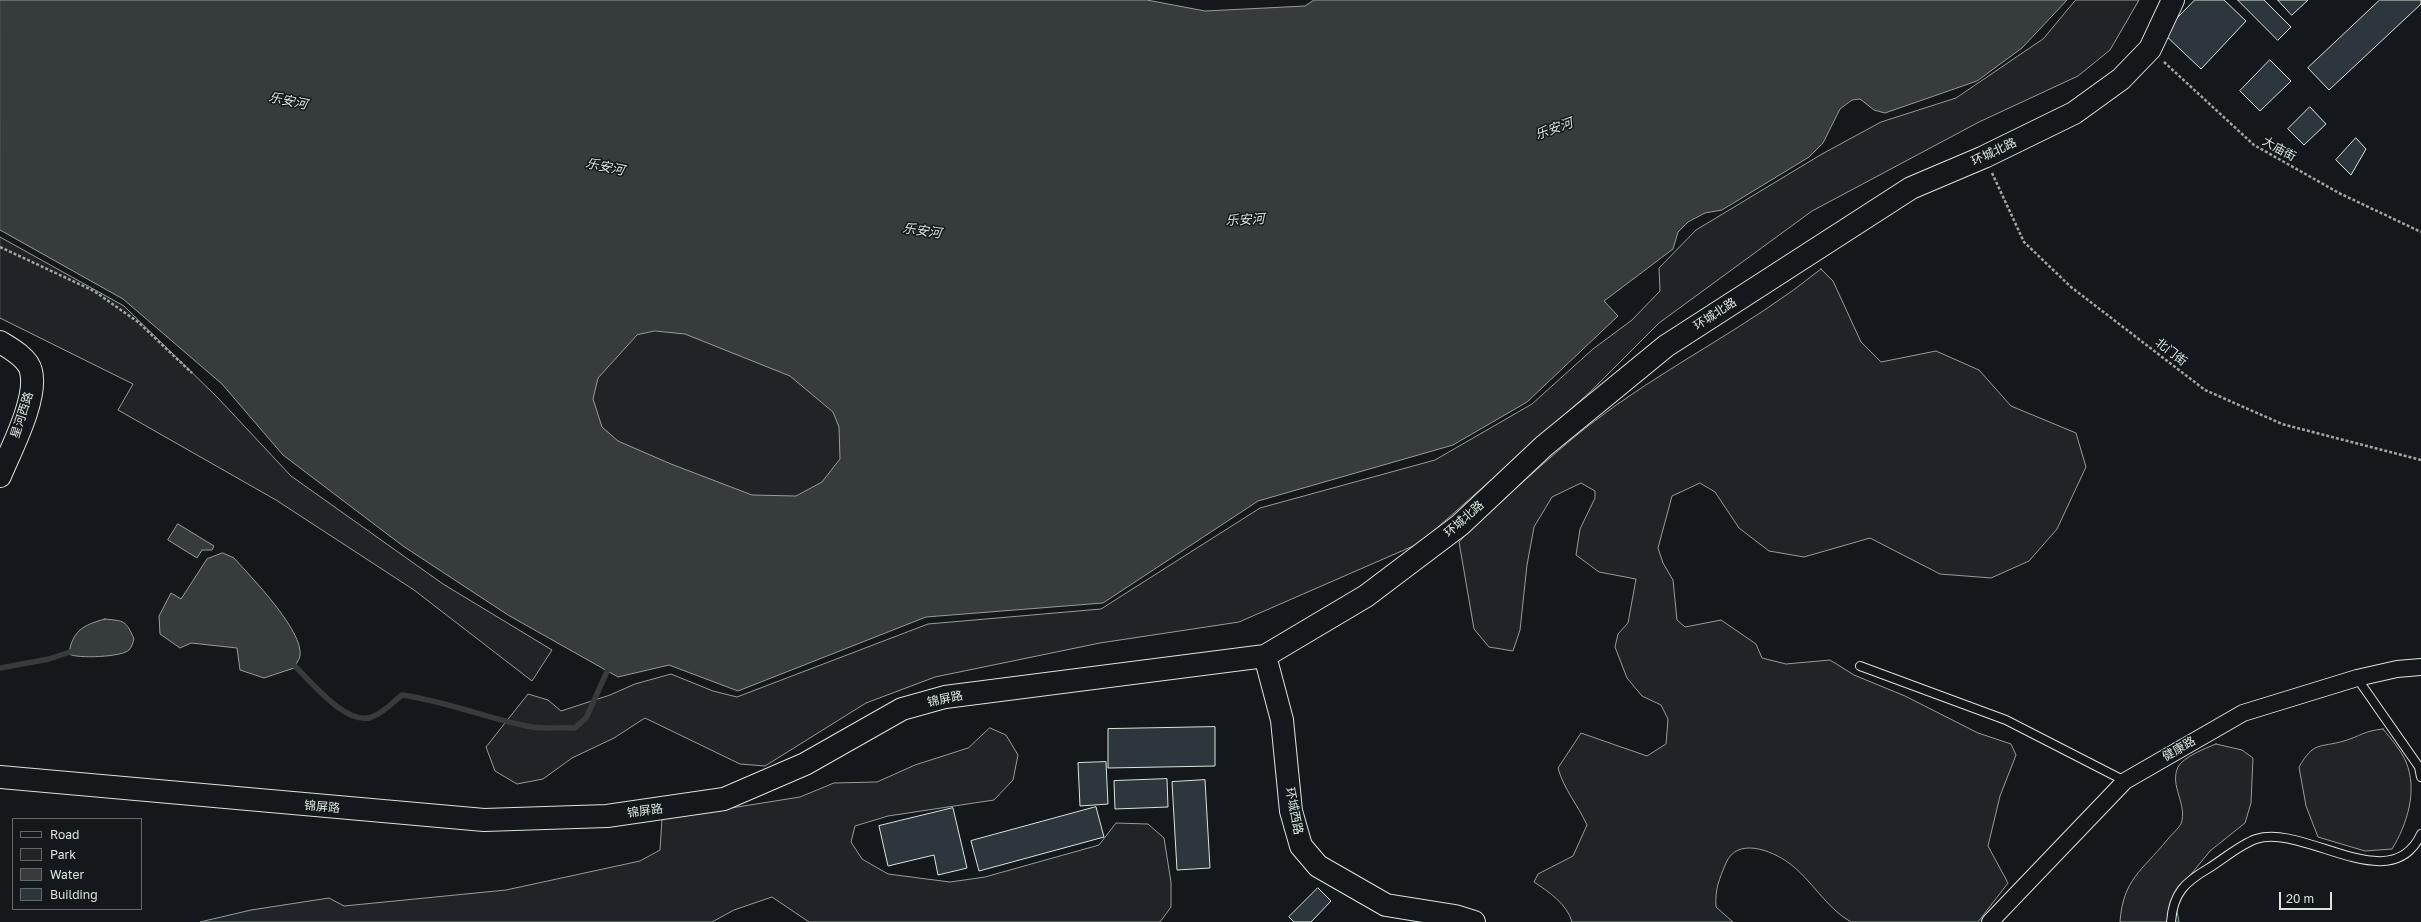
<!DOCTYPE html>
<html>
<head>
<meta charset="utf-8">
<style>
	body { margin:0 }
	#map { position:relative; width:2421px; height:922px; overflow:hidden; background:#14181c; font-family:"Golos Text",sans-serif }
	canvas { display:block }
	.legend { position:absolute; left:12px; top:818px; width:130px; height:92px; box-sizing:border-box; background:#14181c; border:1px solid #626a69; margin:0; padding:5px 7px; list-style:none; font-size:12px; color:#d8e6dc }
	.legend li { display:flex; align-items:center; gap:8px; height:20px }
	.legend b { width:20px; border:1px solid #626a69 }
	.scale { position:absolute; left:2279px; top:892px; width:53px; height:18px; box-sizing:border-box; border:2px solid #d8e6dc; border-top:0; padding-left:5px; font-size:12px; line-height:14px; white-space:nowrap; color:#d8e6dc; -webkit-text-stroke:3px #14181c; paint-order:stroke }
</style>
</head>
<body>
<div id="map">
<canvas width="2421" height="922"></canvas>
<ul class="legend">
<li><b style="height:5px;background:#14181c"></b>Road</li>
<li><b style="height:11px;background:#202428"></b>Park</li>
<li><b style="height:11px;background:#363b3e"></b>Water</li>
<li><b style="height:11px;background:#2c363c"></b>Building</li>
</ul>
<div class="scale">20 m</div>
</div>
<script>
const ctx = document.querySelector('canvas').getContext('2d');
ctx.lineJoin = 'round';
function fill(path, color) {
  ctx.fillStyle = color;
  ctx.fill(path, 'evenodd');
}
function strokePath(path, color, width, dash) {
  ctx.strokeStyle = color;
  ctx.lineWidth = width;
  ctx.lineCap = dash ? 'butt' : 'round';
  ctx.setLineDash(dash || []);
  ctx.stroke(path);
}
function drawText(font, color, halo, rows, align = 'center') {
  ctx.font = font + ' "Golos Text","Noto Sans SC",sans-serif';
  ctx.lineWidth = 3;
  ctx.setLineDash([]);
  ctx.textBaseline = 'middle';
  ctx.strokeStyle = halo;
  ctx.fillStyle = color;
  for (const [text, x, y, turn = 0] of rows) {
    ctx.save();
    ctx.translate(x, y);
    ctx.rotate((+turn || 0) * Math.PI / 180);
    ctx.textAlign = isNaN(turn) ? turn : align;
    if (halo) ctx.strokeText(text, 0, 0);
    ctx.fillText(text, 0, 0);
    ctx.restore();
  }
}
const green = new Path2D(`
	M 2076,0 L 2139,0 L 2110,50 L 2078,76 L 1979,122 L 1812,211 L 1659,323 L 1590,392 L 1420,543 L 1239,622 L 1100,643 L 935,677 L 866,703 L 765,766 L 740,764 L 645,718 L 614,738 L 572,758 L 543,779 L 517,784 L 495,771 L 486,747 L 528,694 L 548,700 L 561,711 L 610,695 L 635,684 L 671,674 L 713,691 L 737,697 L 928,624 L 1101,609 L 1260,508 L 1435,460 L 1532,404 L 1593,349 L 1632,320 L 1660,291 L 1659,268 L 1696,230 L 1822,154 L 1881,122 L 1956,98 L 2043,39 Z
	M 0,237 L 124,306 L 218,398 L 291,476 L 443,584 L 552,650 L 532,681 L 414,590 L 276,500 L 118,410 L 133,384 L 0,318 Z
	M 1821,269 L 1833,281 L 1861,342 L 1881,362 L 1936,351 L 1979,370 L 2011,406 L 2076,433 L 2086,467 L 2057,529 L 2029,561 L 1991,578 L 1940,574 L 1870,538 L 1804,557 L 1769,551 L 1739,528 L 1715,492 L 1700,483 L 1672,496 L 1658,548 L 1663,563 L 1673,580 L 1677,620 L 1685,627 L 1721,620 L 1756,644 L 1762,658 L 1786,664 L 1830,660 L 1854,675 L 1905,696 L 1978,733 L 2011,744 L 2016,755 L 2000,796 L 1988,846 L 2008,883 L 1978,922 L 1851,922 C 1826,908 1812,880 1789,863 C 1771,850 1737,837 1726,863 C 1719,880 1715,888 1716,907 L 1733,922 L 1572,922 C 1567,904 1549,892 1534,882 L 1538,874 L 1573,856 L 1587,825 C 1578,805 1564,790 1558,768 L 1581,733 L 1647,756 L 1666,744 L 1668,719 L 1661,705 L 1642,696 L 1627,678 L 1615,647 L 1618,634 L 1628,623 L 1636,579 L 1599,572 L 1576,555 L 1580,529 L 1595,498 L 1595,491 L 1581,483 L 1552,497 L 1534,527 L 1527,565 L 1520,630 L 1513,651 L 1489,647 L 1474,629 L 1459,542 L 1472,528 C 1510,494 1548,458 1588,426 C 1662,368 1748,328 1821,269 Z
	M 624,304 L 832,387 L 926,559 L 225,316 Z
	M 990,728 L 1006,735 L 1018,755 L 1013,780 L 994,800 L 888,816 L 855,826 L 851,842 L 862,859 L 888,874 L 950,882 L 985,877 L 1099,845 L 1116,823 L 1148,824 L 1164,838 L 1171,882 L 1171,907 L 1160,922 L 809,922 L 772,897 L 734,910 L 712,922 L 200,922 L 251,910 L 329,898 L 344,906 L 506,890 L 640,861 L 660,850 L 662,819 L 800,797 L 834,783 L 877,782 L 915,765 L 968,748 Z
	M 2383,729 C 2391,739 2401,750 2406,762 C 2418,790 2407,825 2392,849 L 2365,851 L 2318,837 L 2306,806 L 2299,767 C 2314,741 2319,748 2344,741 C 2361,736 2363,731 2383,729 Z
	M 2216,744 L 2242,750 L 2253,758 L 2251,803 L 2245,823 L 2210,851 L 2174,895 L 2179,922 L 2120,922 C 2123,879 2142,871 2167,840 C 2171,835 2178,829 2181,824 C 2188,804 2169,786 2178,767 C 2183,757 2206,748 2216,744 Z`);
fill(green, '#202428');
strokePath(green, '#939e99', 1);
const water = new Path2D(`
	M 0,0 L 1147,0 L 1205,11 L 1305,6 L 1314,0 L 2067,0 L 2022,48 L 1977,81 L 1885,113 L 1874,110 L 1860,99 L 1852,100 L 1840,109 L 1823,143 L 1809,157 L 1722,210 L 1705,213 L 1688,222 L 1678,232 L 1673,249 L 1604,301 L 1618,316 L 1527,402 L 1453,445 L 1258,501 L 1103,603 L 926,617 L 738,691 L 669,665 L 618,677 L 508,615 L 403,546 L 283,455 L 222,384 L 123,299 L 0,230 ZM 655,331 L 685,334 L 790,376 L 833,412 L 839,427 L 840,459 L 822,482 L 796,496 L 752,495 L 671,464 L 618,441 L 602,427 L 593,399 L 598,378 L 637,335 Z
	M 178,524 L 214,546 L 212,550 L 202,550 L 197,558 L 168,540 Z
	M 223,553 L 234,558 C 251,577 304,631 300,656 C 299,660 296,664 294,668 L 264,678 L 240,670 L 237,648 L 191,643 L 180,648 L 160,634 L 159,616 L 171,593 L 181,599 L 207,559 Z
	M 105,619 C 124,621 126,620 134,639 C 133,642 132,647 129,650 C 122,657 77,659 69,654 C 72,631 83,625 105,619 Z`);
fill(water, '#363b3e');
strokePath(water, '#939e99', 1);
strokePath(new Path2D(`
	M 290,661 C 308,678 348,730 374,716 C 384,712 393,702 402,695 C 446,701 488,719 532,727 C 545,729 561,727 575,728 L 586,718 L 610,665
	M 0,668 L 49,659 L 76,650`), '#363b3e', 5.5);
const building = new Path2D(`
	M 2195,0 L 2224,0 L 2246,21 L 2201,69 L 2163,33 Z
	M 2238,0 L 2264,0 L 2291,27 L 2278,40 Z
	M 2278,0 L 2308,0 L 2292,15 Z
	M 2380,0 L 2421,0 L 2421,4 L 2329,90 L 2308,68 Z
	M 2270,60 L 2291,81 L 2260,111 L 2240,91 Z
	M 2310,107 L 2326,124 L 2304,145 L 2288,129 Z
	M 2356,138 L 2366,149 L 2351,175 L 2336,160 Z
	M 1215,727 L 1215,766 L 1108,768 L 1108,729 Z
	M 1106,762 L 1108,804 L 1080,806 L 1078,763 Z
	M 1167,779 L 1168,807 L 1115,809 L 1114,781 Z
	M 1205,780 L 1210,868 L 1177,870 L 1172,782 Z
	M 1096,807 L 1104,837 L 979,871 L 971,841 Z
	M 953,808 L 967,868 L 938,875 L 934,855 L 888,866 L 879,826 Z
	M 1318,888 L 1331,901 L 1311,922 L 1294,922 L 1289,917 Z`);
fill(building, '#2c363c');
strokePath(building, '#d8e6dc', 1);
const lane = new Path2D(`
	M 1860,666 L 2006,720 L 2125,781
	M 2357,678 L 2419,767 L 2421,777
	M 2171,922 C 2173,893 2185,882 2209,868 C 2222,860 2241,844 2256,839 C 2304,823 2391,900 2421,834`);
const street = new Path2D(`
	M 1990,922 L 2125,781 L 2243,713 L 2357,678 L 2397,669 L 2421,667`);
const secondary = new Path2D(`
	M 0,342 C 10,348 28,358 31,371 C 38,399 11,449 0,476
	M 1265,656 L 1282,720 L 1291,811 L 1301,846 L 1318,866 L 1386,905 L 1455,916 L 1474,922
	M 0,777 L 484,820 L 607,816 L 724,799 L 805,764 L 902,709 L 945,697 L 1265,656 L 1366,596 L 1460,525 L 1544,446 L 1666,346 L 1911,188 L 1984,157 L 2074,113 L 2121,79 L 2150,49 L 2173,0`);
strokePath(lane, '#d8e6dc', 10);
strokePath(street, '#d8e6dc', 18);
strokePath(secondary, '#d8e6dc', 24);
strokePath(new Path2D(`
	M 2164,62 L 2254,145 L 2339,193 L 2421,232
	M 1992,173 L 2024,242 L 2071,287 L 2205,390 L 2282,424 L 2421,460
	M 0,247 L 94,291 L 138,322 L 192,373`), '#9da8a2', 2.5, [3, 2]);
strokePath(lane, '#14181c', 8);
strokePath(street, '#14181c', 16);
strokePath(secondary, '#14181c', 22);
drawText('12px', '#d8e6dc', '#14181c', [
	["大庙街",2279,149,29],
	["环城北路",1994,152,-25],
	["环城北路",1715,314,-33],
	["北门街",2171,352,38],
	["星河西路",22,415,-72],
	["环城北路",1464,519,-41],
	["锦屏路",945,699,-12],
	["健康路",2179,749,-30],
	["锦屏路",322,807,5],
	["锦屏路",645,811,-8],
	["环城西路",1294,811,79]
]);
drawText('italic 13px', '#d8e6dc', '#14181c', [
	["乐安河",288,101,12],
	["乐安河",1554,129,-20],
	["乐安河",605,167,12],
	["乐安河",1245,220,-3],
	["乐安河",922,231,8]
]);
</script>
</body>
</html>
